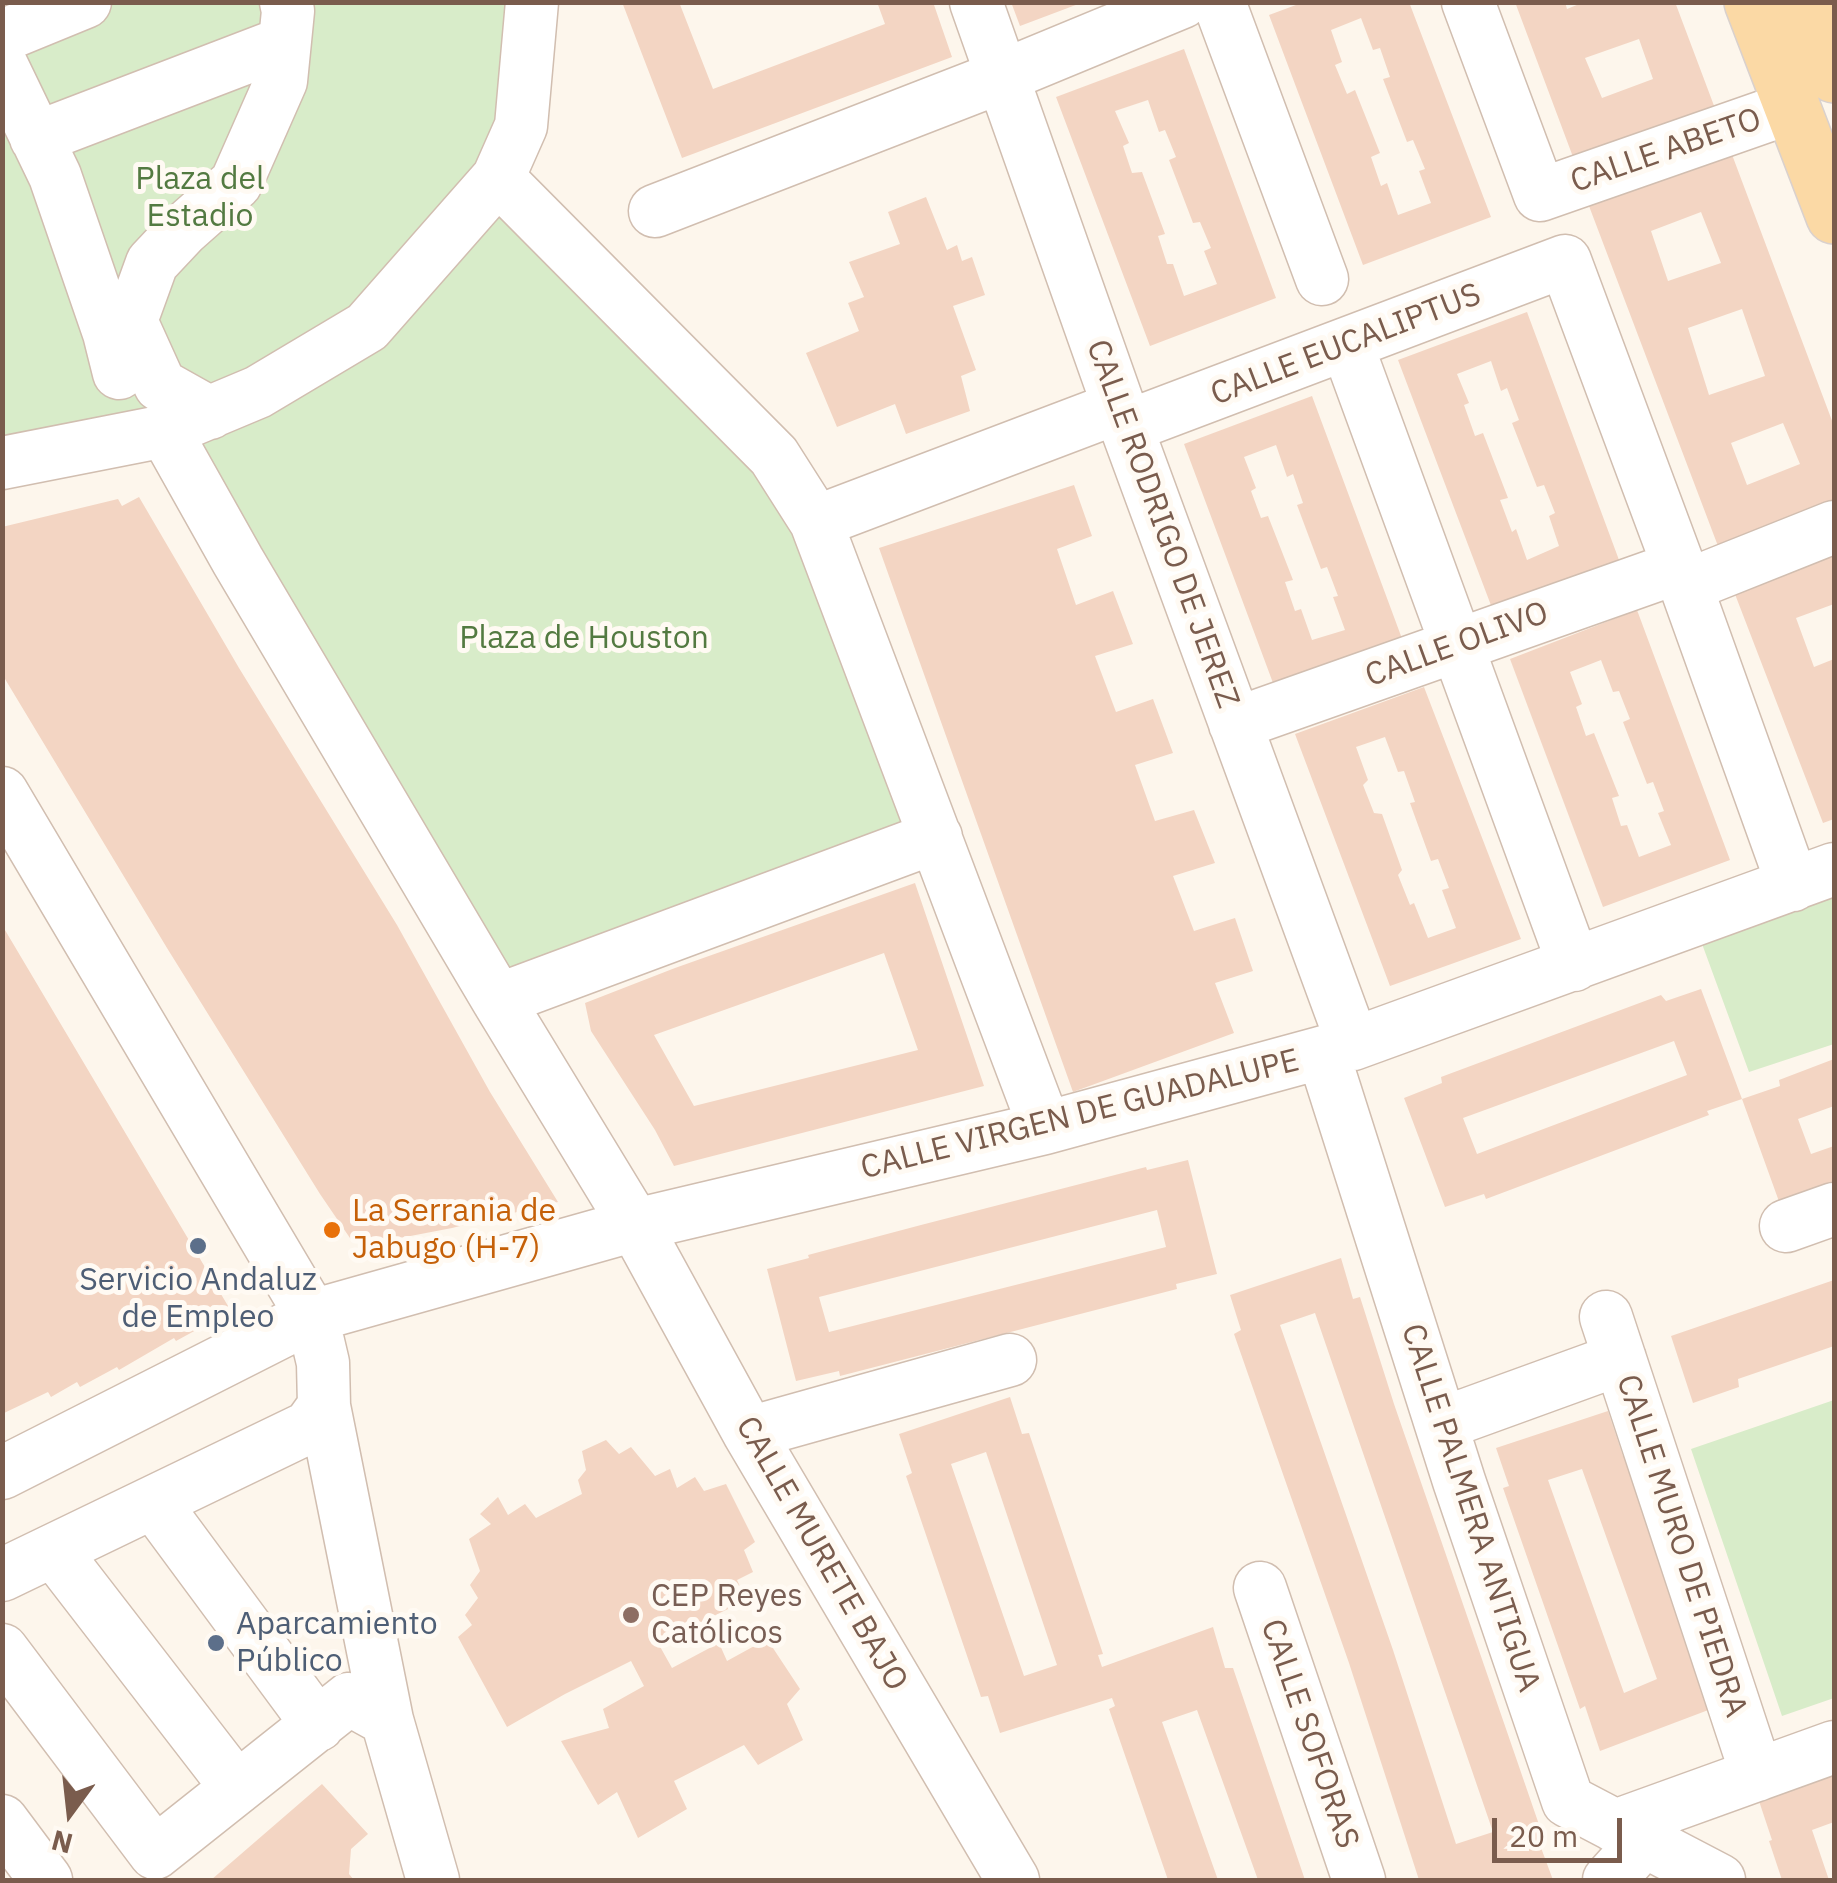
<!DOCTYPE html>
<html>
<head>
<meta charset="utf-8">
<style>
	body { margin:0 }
	#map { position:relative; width:1837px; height:1883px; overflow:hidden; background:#fdf6ec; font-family:"IBM Plex Sans",sans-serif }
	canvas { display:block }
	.frame { position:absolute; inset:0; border:5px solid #7a5c4d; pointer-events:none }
	.north { position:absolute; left:20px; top:1763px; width:100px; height:100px; -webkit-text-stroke:8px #fffaf3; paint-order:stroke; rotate:195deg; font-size:28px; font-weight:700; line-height:40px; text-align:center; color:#7a5c4d }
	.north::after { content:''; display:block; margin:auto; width:35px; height:45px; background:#7a5c4d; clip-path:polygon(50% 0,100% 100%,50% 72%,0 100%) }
	.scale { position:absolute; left:1492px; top:1818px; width:130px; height:45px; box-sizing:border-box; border:5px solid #7a5c4d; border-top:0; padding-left:12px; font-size:30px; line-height:35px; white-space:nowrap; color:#7a5c4d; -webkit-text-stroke:8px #fffaf3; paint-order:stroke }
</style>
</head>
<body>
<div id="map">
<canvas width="1837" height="1883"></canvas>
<div class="frame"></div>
<div class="north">N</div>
<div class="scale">20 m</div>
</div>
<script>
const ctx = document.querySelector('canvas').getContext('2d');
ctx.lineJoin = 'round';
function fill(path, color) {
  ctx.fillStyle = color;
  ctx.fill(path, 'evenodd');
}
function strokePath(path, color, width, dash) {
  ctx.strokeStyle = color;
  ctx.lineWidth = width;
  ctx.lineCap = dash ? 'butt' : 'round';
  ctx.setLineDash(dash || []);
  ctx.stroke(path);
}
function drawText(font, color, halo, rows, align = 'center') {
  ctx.font = font + ' "IBM Plex Sans",sans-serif';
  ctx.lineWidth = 10;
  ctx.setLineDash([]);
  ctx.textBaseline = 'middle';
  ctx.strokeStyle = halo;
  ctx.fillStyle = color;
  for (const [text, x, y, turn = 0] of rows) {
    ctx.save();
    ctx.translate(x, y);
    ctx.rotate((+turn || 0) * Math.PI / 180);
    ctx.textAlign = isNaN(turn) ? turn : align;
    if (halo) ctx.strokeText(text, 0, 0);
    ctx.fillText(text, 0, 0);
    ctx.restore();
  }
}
fill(new Path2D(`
	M 3,3 L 532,3 L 498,179 L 774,456 L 936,837 L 498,1000 L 165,431 L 3,459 Z
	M 1834,869 L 1834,1044 L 1749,1072 L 1694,922 Z
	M 1834,1400 L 1834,1698 L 1782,1716 L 1691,1449 Z`), '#d8ecc9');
fill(new Path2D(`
	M 622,2 L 679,2 L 713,89 L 885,24 L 877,2 L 933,2 L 952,57 L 682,158 Z
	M 1011,2 L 1081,2 L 1081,3 L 1020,26 Z
	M 1304,2 L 1409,2 L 1491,217 L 1363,265 L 1269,15 ZM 1361,18 L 1373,50 L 1380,48 L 1390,77 L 1383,79 L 1407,142 L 1413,140 L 1425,169 L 1419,171 L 1431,203 L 1398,215 L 1387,183 L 1381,186 L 1371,157 L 1380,153 L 1355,90 L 1347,94 L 1335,65 L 1342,62 L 1331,30 Z
	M 1515,2 L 1565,2 L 1567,9 L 1584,2 L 1675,2 L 1716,111 L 1576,165 ZM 1639,39 L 1653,79 L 1602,98 L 1585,58 Z
	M 1184,49 L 1276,298 L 1150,346 L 1056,97 ZM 1148,100 L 1159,132 L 1165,130 L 1176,157 L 1169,160 L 1193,223 L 1200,222 L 1211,248 L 1204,251 L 1217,284 L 1184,296 L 1173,264 L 1167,264 L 1158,236 L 1165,234 L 1142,172 L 1132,173 L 1123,146 L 1129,143 L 1115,111 Z
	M 1731,152 L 1834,426 L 1834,509 L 1721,554 L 1589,206 ZM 1701,212 L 1721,263 L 1668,281 L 1651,231 ZM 1742,309 L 1765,376 L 1709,395 L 1688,328 ZM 1783,423 L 1800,464 L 1747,485 L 1731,443 Z
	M 926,197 L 947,250 L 957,245 L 962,261 L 972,257 L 985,295 L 953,306 L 976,370 L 961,376 L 970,411 L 906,434 L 895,404 L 837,427 L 806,353 L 859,331 L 848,303 L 864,297 L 849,262 L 900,244 L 888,212 Z
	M 1527,312 L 1619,560 L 1492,608 L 1398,360 ZM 1491,361 L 1501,391 L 1507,388 L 1519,420 L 1512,423 L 1537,487 L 1544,485 L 1555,513 L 1549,516 L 1559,546 L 1527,560 L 1516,529 L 1512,532 L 1500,500 L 1508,498 L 1483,433 L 1475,436 L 1464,405 L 1469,403 L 1457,374 Z
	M 1312,396 L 1404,644 L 1276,691 L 1184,444 ZM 1276,445 L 1287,477 L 1293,474 L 1303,503 L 1297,505 L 1321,569 L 1327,567 L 1338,596 L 1333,597 L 1345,630 L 1312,640 L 1301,609 L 1295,611 L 1285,582 L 1293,580 L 1268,516 L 1261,518 L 1251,491 L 1256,488 L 1244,457 Z
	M 1074,485 L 1092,536 L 1057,549 L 1076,605 L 1113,591 L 1133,644 L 1095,656 L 1116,712 L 1153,699 L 1173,753 L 1135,765 L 1155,821 L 1194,810 L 1215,863 L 1173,876 L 1194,931 L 1235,918 L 1253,971 L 1215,983 L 1234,1033 L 1073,1092 L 879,548 Z
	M 139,497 L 239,668 L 397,925 L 490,1092 L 558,1202 L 452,1228 L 374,1243 L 368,1232 L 352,1241 L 320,1194 L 167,948 L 2,674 L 2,527 L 118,499 L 122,506 Z
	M 1834,554 L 1834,604 L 1796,618 L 1814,667 L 1834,659 L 1834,713 L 1832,714 L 1834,720 L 1834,819 L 1823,823 L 1733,589 Z
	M 1637,610 L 1730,860 L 1603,907 L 1510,659 ZM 1601,660 L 1613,692 L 1619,691 L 1630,719 L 1623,722 L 1647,784 L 1653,782 L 1664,811 L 1658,813 L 1671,845 L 1639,857 L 1627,825 L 1621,826 L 1612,798 L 1619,796 L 1594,733 L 1586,736 L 1576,707 L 1582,704 L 1570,672 Z
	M 1424,687 L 1521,939 L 1390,986 L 1295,734 ZM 1385,737 L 1398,772 L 1404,771 L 1415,802 L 1410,803 L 1431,861 L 1438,859 L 1449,888 L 1442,890 L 1456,928 L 1428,938 L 1414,903 L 1410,905 L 1398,875 L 1402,870 L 1382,814 L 1374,813 L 1363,785 L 1368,780 L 1356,747 Z
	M 915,883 L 984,1086 L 674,1166 L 655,1130 L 591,1031 L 585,1003 L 675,968 ZM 884,953 L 918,1050 L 694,1106 L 654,1035 Z
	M 2,925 L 231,1311 L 176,1341 L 174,1338 L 119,1370 L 117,1367 L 80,1387 L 77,1382 L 51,1397 L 48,1392 L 2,1414 Z
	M 1701,989 L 1742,1099 L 1780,1086 L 1779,1080 L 1834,1059 L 1834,1106 L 1798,1119 L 1811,1154 L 1834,1146 L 1834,1198 L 1781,1207 L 1742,1099 L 1707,1111 L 1709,1115 L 1486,1199 L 1484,1194 L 1445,1207 L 1404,1098 L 1442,1083 L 1441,1077 L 1661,995 L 1666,1001 ZM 1674,1041 L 1687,1075 L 1477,1154 L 1463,1118 Z
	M 1188,1160 L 1217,1274 L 1176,1284 L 1177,1289 L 840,1376 L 839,1371 L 796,1381 L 767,1269 L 809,1258 L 808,1255 L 921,1225 L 1146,1167 L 1147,1170 ZM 1157,1210 L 1166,1247 L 829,1332 L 819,1297 Z
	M 1341,1258 L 1353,1299 L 1360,1297 L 1394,1404 L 1545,1842 L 1540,1845 L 1553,1880 L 1419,1880 L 1349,1663 L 1234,1334 L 1241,1330 L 1230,1295 ZM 1315,1313 L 1493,1832 L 1456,1844 L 1393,1650 L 1280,1325 Z
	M 1834,1280 L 1834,1346 L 1738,1379 L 1739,1387 L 1693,1403 L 1671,1336 Z
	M 1010,1397 L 1022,1434 L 1029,1433 L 1103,1654 L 1098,1655 L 1102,1667 L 1213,1627 L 1225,1668 L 1233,1668 L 1305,1880 L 1258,1880 L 1197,1710 L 1162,1722 L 1218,1880 L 1168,1880 L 1109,1709 L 1115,1706 L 1112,1698 L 1000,1733 L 988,1696 L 981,1697 L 906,1476 L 912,1473 L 899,1434 ZM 986,1452 L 1057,1665 L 1024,1676 L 951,1464 Z
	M 1608,1411 L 1623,1456 L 1628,1453 L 1711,1709 L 1600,1751 L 1585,1706 L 1580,1709 L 1503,1488 L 1509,1486 L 1496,1448 ZM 1582,1469 L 1657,1679 L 1624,1693 L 1548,1480 Z
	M 606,1440 L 619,1454 L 631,1447 L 655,1476 L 670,1469 L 677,1488 L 695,1477 L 704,1491 L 726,1484 L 755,1542 L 744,1550 L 753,1572 L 737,1580 L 744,1595 L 728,1609 L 658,1643 L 672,1668 L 719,1643 L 727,1661 L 767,1639 L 800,1689 L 787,1704 L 803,1740 L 758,1765 L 744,1745 L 674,1781 L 687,1809 L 638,1838 L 617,1792 L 598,1805 L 561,1741 L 609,1728 L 603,1709 L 644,1686 L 631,1661 L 565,1694 L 507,1727 L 458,1637 L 472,1625 L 465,1615 L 478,1598 L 470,1585 L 480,1571 L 469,1539 L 491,1524 L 480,1514 L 498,1497 L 508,1515 L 525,1504 L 536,1518 L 582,1494 L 578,1480 L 586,1470 L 582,1451 Z
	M 1834,1774 L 1834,1822 L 1812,1830 L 1829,1880 L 1782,1880 L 1769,1841 L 1772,1840 L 1759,1801 Z
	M 322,1784 L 368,1834 L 351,1849 L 349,1874 L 354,1880 L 211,1880 Z`), '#f3d5c3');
const minor = new Path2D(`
	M 976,2 L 1119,407 L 1353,1044
	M 1219,2 L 1322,279
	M 1468,2 L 1540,195 L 1792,107
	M 2,36 L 85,2
	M 2,66 L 55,176 L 109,333 L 119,373
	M 36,138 L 284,43
	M 498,178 L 774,456 L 816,522 L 1045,1128
	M 655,211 L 1003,76 L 1182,2
	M 1347,345 L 1574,965
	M 210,413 L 160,385 L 131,321 L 152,263 L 183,230 L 236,183 L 281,81 L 288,11 L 286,2
	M 1126,427 L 1565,261 L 1679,567 L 1793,885
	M 165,431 L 238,561 L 498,1000 L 635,1225 L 749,1433 L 1013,1880
	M 2,463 L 165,431 L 258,392 L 367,327 L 498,178 L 521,126 L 532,2
	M 816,522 L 1119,407
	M 1686,586 L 1834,527
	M 1235,724 L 1679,567
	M 2,793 L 312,1316 L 323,1363 L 324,1406 L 387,1720 L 433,1880
	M 498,1000 L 936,837
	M 1323,1053 L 1459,1481 L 1568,1801 L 1719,1880
	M 1786,1226 L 1834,1209
	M 1606,1317 L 1757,1775
	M 1441,1424 L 1620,1359
	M 749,1433 L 1010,1360
	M 2,1473 L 312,1316 L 635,1225 L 1045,1128 L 1353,1044 L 1834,869
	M 154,1503 L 318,1725
	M 54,1551 L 237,1788
	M 2,1575 L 309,1427 L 324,1406
	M 1260,1588 L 1359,1880
	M 2,1650 L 155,1853 L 349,1699 L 387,1720
	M 2,1821 L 46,1880
	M 1615,1826 L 1834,1747
	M 1609,1880 L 1644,1841`);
const major = new Path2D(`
	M 1752,2 L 1834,216
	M 1807,2 L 1834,75`);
strokePath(minor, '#d1beb0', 55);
strokePath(major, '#dad1cd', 58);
strokePath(minor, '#fff', 52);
strokePath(major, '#fbd9a5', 55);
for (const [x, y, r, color] of [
	[332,1230,10,"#e8710a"],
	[198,1246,10,"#5c6f8a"],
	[631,1615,10,"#8d6e63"],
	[216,1643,10,"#5c6f8a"]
]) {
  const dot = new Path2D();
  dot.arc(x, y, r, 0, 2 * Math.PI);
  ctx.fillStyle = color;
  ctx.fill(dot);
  strokePath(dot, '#fffaf3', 4);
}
drawText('32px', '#7a5c4d', '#fffaf3', [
	["CALLE ABETO",1666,151,-19],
	["CALLE EUCALIPTUS",1346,345,-21],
	["CALLE RODRIGO DE JEREZ",1162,524,70],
	["CALLE OLIVO",1457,645,-20],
	["CALLE VIRGEN DE GUADALUPE",1080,1115,-14],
	["CALLE PALMERA ANTIGUA",1470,1508,72],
	["CALLE MURO DE PIEDRA",1681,1546,72],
	["CALLE MURETE BAJO",821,1554,60],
	["CALLE SOFORAS",1309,1734,71]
]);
drawText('32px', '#537a41', '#fffaf3', [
	["Plaza del",200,180],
	["Estadio",200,217],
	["Plaza de Houston",584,639]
]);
drawText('32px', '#c56008', '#fffaf3', [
	["La Serrania de",352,1212],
	["Jabugo (H-7)",352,1249]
], 'left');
drawText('32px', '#4e5e75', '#fffaf3', [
	["Servicio Andaluz",198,1281],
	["de Empleo",198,1318],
	["Aparcamiento",236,1625,"left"],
	["Público",236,1662,"left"]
]);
drawText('32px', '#785e54', '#fffaf3', [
	["CEP Reyes",651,1597],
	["Católicos",651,1634]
], 'left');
</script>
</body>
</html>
